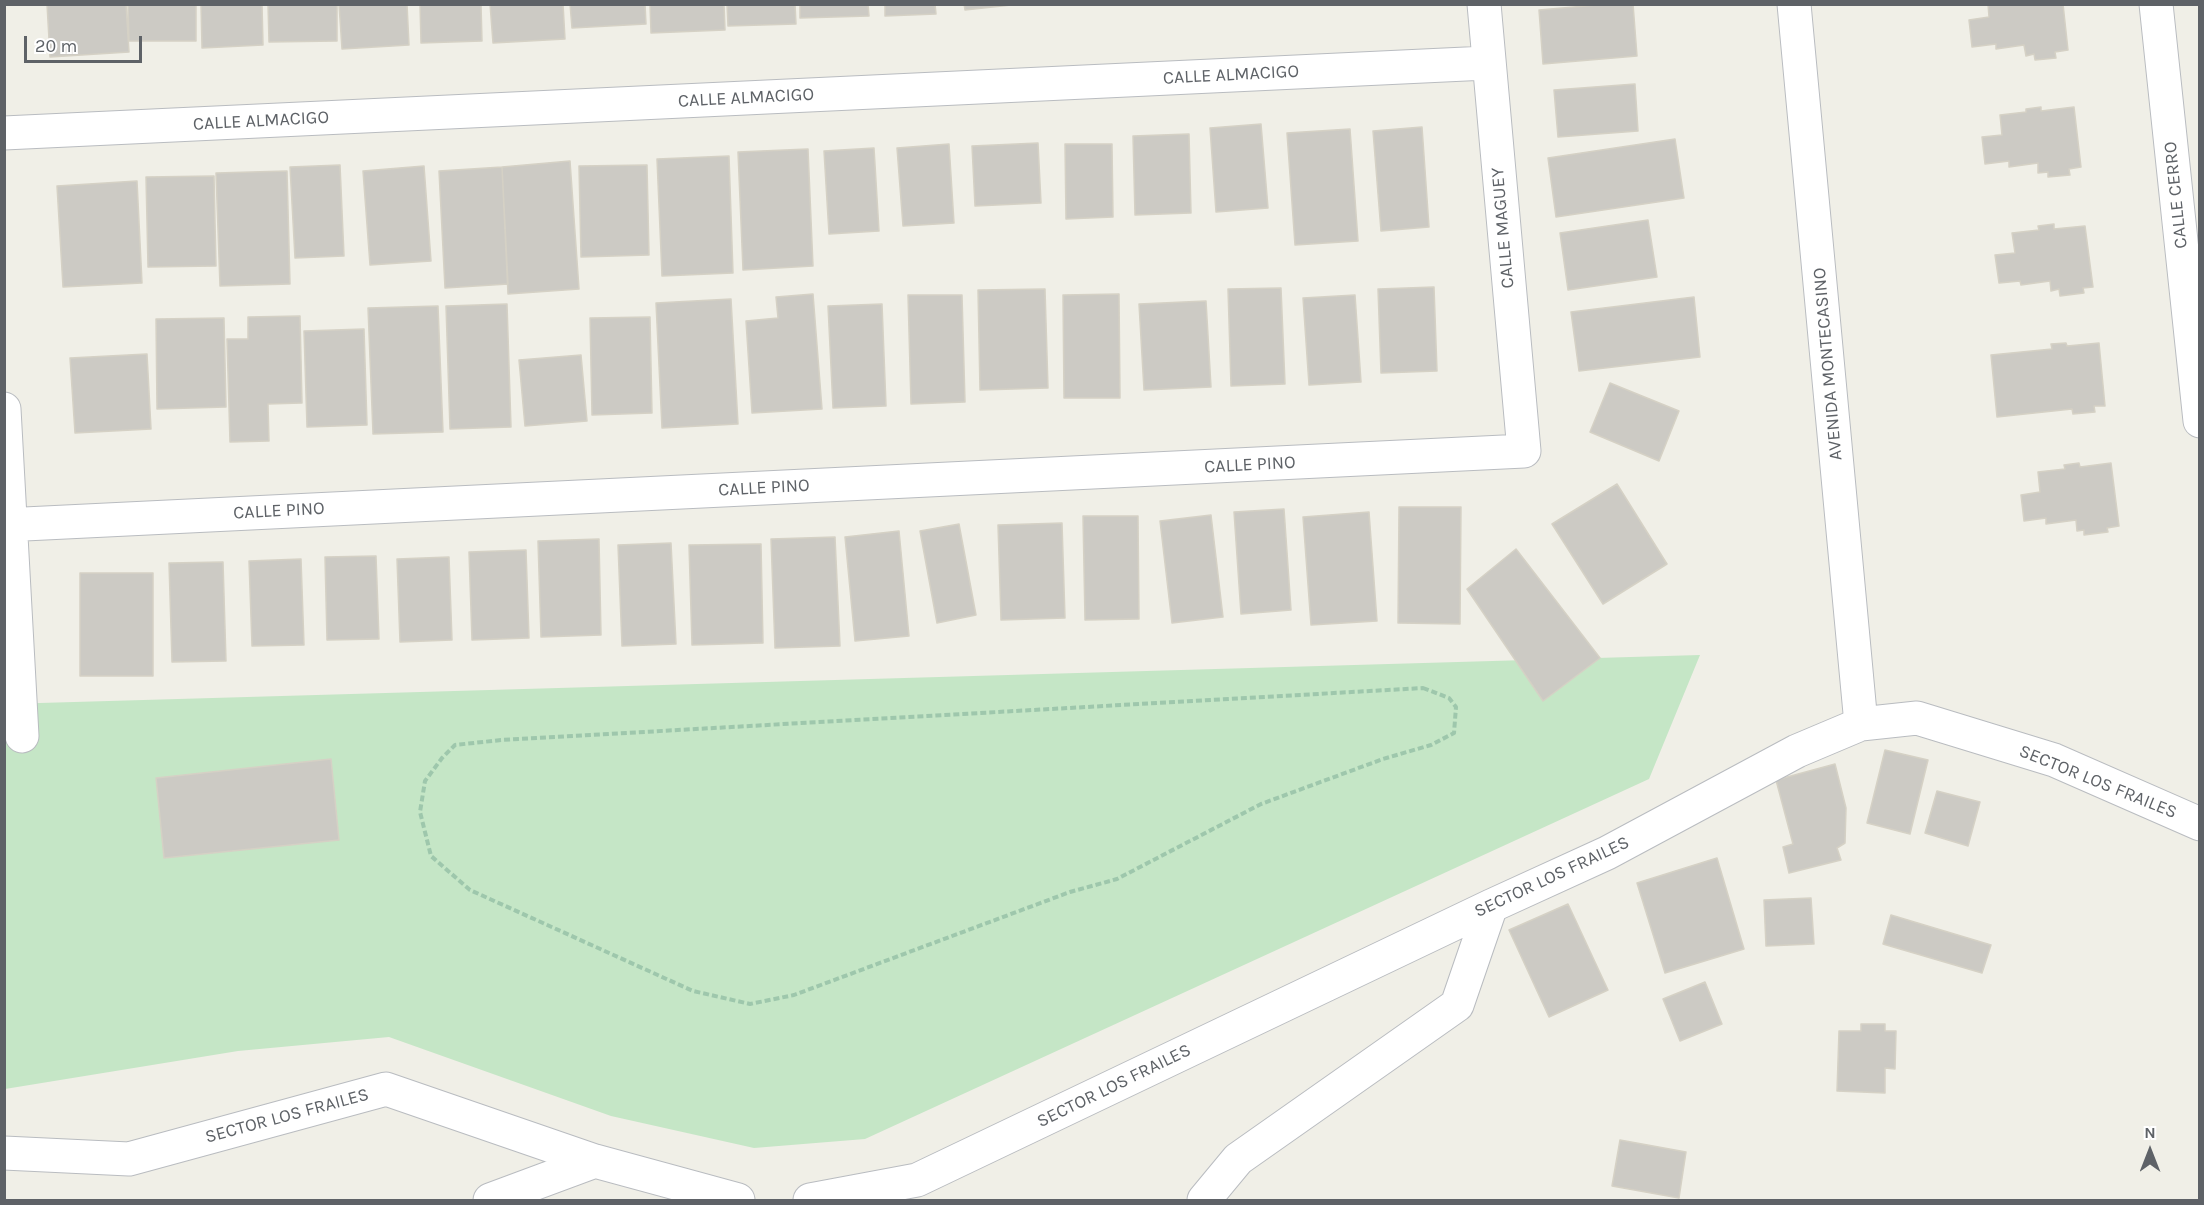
<!DOCTYPE html>
<html>
<head>
<meta charset="utf-8">
<style>
	body { margin:0 }
	#map { position:relative; width:2204px; height:1205px; overflow:hidden; background:#f0efe7; font-family:Karla,sans-serif }
	canvas { display:block }
	.frame { position:absolute; inset:0; border:6px solid #5e6267; pointer-events:none }
	.north { position:absolute; left:2120px; top:1121px; width:60px; height:60px; -webkit-text-stroke:4px #fff; paint-order:stroke; rotate:0deg; font-size:16px; font-weight:700; line-height:24px; text-align:center; color:#5e6267 }
	.north::after { content:''; display:block; margin:auto; width:21px; height:27px; background:#5e6267; clip-path:polygon(50% 0,100% 100%,50% 72%,0 100%) }
	.scale { position:absolute; left:24px; top:36px; width:118px; height:27px; box-sizing:border-box; border:3px solid #5e6267; border-top:0; padding-left:8px; font-size:18px; line-height:21px; white-space:nowrap; color:#5e6267; -webkit-text-stroke:4px #fff; paint-order:stroke }
</style>
</head>
<body>
<div id="map">
<canvas width="2204" height="1205"></canvas>
<div class="frame"></div>
<div class="north">N</div>
<div class="scale">20 m</div>
</div>
<script>
const ctx = document.querySelector('canvas').getContext('2d');
ctx.lineJoin = 'round';
function fill(path, color) {
  ctx.fillStyle = color;
  ctx.fill(path, 'evenodd');
}
function strokePath(path, color, width, dash) {
  ctx.strokeStyle = color;
  ctx.lineWidth = width;
  ctx.lineCap = dash ? 'butt' : 'round';
  ctx.setLineDash(dash || []);
  ctx.stroke(path);
}
function drawText(font, color, halo, rows, align = 'center') {
  ctx.font = font + ' Karla,sans-serif';
  ctx.lineWidth = 4.5;
  ctx.setLineDash([]);
  ctx.textBaseline = 'middle';
  ctx.strokeStyle = halo;
  ctx.fillStyle = color;
  for (const [text, x, y, turn = 0] of rows) {
    ctx.save();
    ctx.translate(x, y);
    ctx.rotate((+turn || 0) * Math.PI / 180);
    ctx.textAlign = isNaN(turn) ? turn : align;
    if (halo) ctx.strokeText(text, 0, 0);
    ctx.fillText(text, 0, 0);
    ctx.restore();
  }
}
fill(new Path2D(`
	M 1700,655 L 1649,779 L 865,1139 L 754,1148 L 611,1116 L 389,1037 L 238,1051 L 5,1089 L 5,704 Z`), '#c5e6c6');
const building = new Path2D(`
	M 47,4 L 126,4 L 129,52 L 50,57 Z
	M 128,4 L 196,4 L 196,41 L 129,41 Z
	M 201,4 L 262,4 L 263,45 L 202,48 Z
	M 268,4 L 337,4 L 337,41 L 269,42 Z
	M 339,4 L 407,4 L 409,45 L 342,49 Z
	M 420,4 L 481,4 L 482,41 L 421,43 Z
	M 490,4 L 563,4 L 565,39 L 493,43 Z
	M 570,4 L 645,4 L 646,24 L 572,28 Z
	M 650,4 L 724,4 L 725,30 L 651,33 Z
	M 727,4 L 795,4 L 796,24 L 728,26 Z
	M 800,4 L 868,4 L 869,16 L 800,18 Z
	M 885,4 L 935,4 L 936,14 L 885,16 Z
	M 964,4 L 1011,4 L 1011,5 L 965,10 Z
	M 1608,4 L 1633,4 L 1637,56 L 1543,64 L 1539,10 Z
	M 1988,4 L 2063,4 L 2068,50 L 2055,52 L 2056,58 L 2035,60 L 2034,54 L 2026,56 L 2024,45 L 1996,49 L 1996,44 L 1972,47 L 1969,20 L 1989,17 Z
	M 1635,84 L 1638,131 L 1558,137 L 1554,90 Z
	M 2041,107 L 2041,111 L 2074,107 L 2081,167 L 2069,169 L 2070,175 L 2048,177 L 2048,172 L 2038,173 L 2038,163 L 2009,167 L 2009,161 L 1985,164 L 1982,137 L 2002,135 L 2000,115 L 2026,112 L 2026,109 Z
	M 1261,124 L 1268,208 L 1216,212 L 1210,128 Z
	M 1422,127 L 1429,227 L 1381,231 L 1373,131 Z
	M 1350,129 L 1358,241 L 1295,245 L 1287,133 Z
	M 1189,134 L 1191,213 L 1135,215 L 1133,136 Z
	M 1675,139 L 1684,198 L 1556,217 L 1548,158 Z
	M 1038,143 L 1041,203 L 975,206 L 972,146 Z
	M 949,144 L 954,223 L 903,226 L 897,148 Z
	M 1065,144 L 1112,144 L 1113,217 L 1066,219 Z
	M 874,148 L 879,231 L 829,234 L 824,151 Z
	M 808,149 L 813,266 L 743,270 L 738,152 Z
	M 729,156 L 733,273 L 662,276 L 657,159 Z
	M 570,161 L 579,289 L 508,294 L 502,167 Z
	M 340,165 L 344,256 L 295,258 L 290,167 Z
	M 647,165 L 649,255 L 581,257 L 579,166 Z
	M 424,166 L 431,261 L 370,265 L 363,171 Z
	M 502,167 L 508,284 L 445,288 L 439,171 Z
	M 287,171 L 290,284 L 220,286 L 216,173 Z
	M 214,176 L 216,266 L 148,267 L 146,177 Z
	M 137,181 L 142,283 L 63,287 L 57,186 Z
	M 1648,220 L 1657,277 L 1568,290 L 1560,233 Z
	M 2054,224 L 2054,229 L 2085,226 L 2093,287 L 2083,288 L 2084,293 L 2060,296 L 2059,289 L 2051,291 L 2050,281 L 2021,285 L 2020,281 L 1999,283 L 1995,255 L 2015,253 L 2012,233 L 2039,230 L 2038,226 Z
	M 1434,287 L 1437,371 L 1381,373 L 1378,289 Z
	M 1281,288 L 1285,384 L 1231,386 L 1228,289 Z
	M 1045,289 L 1048,388 L 980,390 L 978,290 Z
	M 813,294 L 822,409 L 752,413 L 746,321 L 778,318 L 776,297 Z
	M 1119,294 L 1120,398 L 1064,398 L 1063,295 Z
	M 908,295 L 962,295 L 965,402 L 911,404 Z
	M 1355,295 L 1361,382 L 1309,385 L 1303,298 Z
	M 1694,297 L 1700,357 L 1579,371 L 1571,312 Z
	M 731,299 L 738,424 L 662,428 L 656,303 Z
	M 1206,301 L 1211,387 L 1144,390 L 1139,304 Z
	M 507,304 L 511,427 L 450,429 L 446,306 Z
	M 882,304 L 886,406 L 833,408 L 828,306 Z
	M 438,306 L 443,432 L 373,434 L 368,308 Z
	M 300,316 L 302,403 L 268,404 L 269,441 L 230,442 L 227,339 L 248,339 L 248,317 Z
	M 650,317 L 652,413 L 592,415 L 590,318 Z
	M 224,318 L 226,407 L 157,409 L 156,319 Z
	M 364,329 L 367,425 L 307,427 L 304,331 Z
	M 2066,343 L 2067,346 L 2099,343 L 2105,406 L 2094,406 L 2095,412 L 2073,414 L 2072,409 L 1997,417 L 1991,355 L 2052,349 L 2051,344 Z
	M 147,354 L 151,429 L 75,433 L 70,358 Z
	M 581,355 L 587,421 L 525,426 L 519,360 Z
	M 1610,383 L 1679,411 L 1659,461 L 1590,432 Z
	M 2079,463 L 2080,467 L 2111,463 L 2119,526 L 2107,528 L 2108,532 L 2084,535 L 2084,530 L 2077,531 L 2076,520 L 2046,524 L 2046,518 L 2024,521 L 2021,495 L 2040,492 L 2038,472 L 2065,469 L 2064,465 Z
	M 1617,484 L 1667,564 L 1603,604 L 1552,524 Z
	M 1399,507 L 1461,507 L 1460,624 L 1398,623 Z
	M 1284,509 L 1291,610 L 1241,614 L 1234,512 Z
	M 1369,512 L 1377,621 L 1311,625 L 1303,517 Z
	M 1211,515 L 1223,617 L 1172,623 L 1160,521 Z
	M 1083,516 L 1138,516 L 1139,619 L 1085,620 Z
	M 1062,523 L 1065,618 L 1001,620 L 998,525 Z
	M 959,524 L 976,615 L 937,623 L 920,531 Z
	M 899,531 L 909,636 L 855,641 L 845,537 Z
	M 835,537 L 840,646 L 775,648 L 771,539 Z
	M 599,539 L 601,635 L 541,637 L 538,541 Z
	M 671,543 L 676,644 L 622,646 L 618,545 Z
	M 761,544 L 763,643 L 692,645 L 689,545 Z
	M 1516,549 L 1600,658 L 1543,701 L 1467,589 Z
	M 526,550 L 529,638 L 472,640 L 469,552 Z
	M 376,556 L 379,639 L 327,640 L 325,557 Z
	M 449,557 L 452,640 L 400,642 L 397,559 Z
	M 301,559 L 304,645 L 252,646 L 249,561 Z
	M 223,562 L 226,661 L 172,662 L 169,563 Z
	M 80,573 L 153,573 L 153,676 L 80,676 Z
	M 1885,750 L 1928,760 L 1910,834 L 1867,823 Z
	M 331,759 L 339,840 L 164,858 L 156,778 Z
	M 1835,764 L 1846,808 L 1845,843 L 1837,848 L 1841,860 L 1789,873 L 1783,847 L 1793,844 L 1776,780 Z
	M 1937,791 L 1980,802 L 1968,846 L 1925,833 Z
	M 1717,858 L 1744,949 L 1665,973 L 1637,883 Z
	M 1811,898 L 1814,944 L 1766,946 L 1764,900 Z
	M 1568,904 L 1608,990 L 1549,1017 L 1509,930 Z
	M 1891,915 L 1991,945 L 1982,973 L 1883,944 Z
	M 1705,982 L 1722,1024 L 1680,1041 L 1663,999 Z
	M 1861,1024 L 1885,1024 L 1885,1031 L 1896,1031 L 1895,1069 L 1885,1068 L 1885,1093 L 1837,1091 L 1839,1031 L 1861,1031 Z
	M 1620,1140 L 1686,1152 L 1679,1198 L 1612,1186 Z`);
fill(building, '#cccac4');
strokePath(building, '#d5d1c5', 1.5);
const minor = new Path2D(`
	M 1794,4 L 1861,724
	M 2156,4 L 2200,421
	M 4,133 L 1487,63
	M 4,409 L 22,736
	M 4,525 L 1524,451 L 1484,4
	M 4,1153 L 129,1159 L 386,1089 L 595,1161 L 738,1200
	M 490,1200 L 595,1161
	M 810,1200 L 917,1180 L 1491,906 L 1607,853 L 1797,751 L 1861,724 L 1917,718 L 2054,760 L 2200,824
	M 1204,1200 L 1238,1159 L 1457,1005 L 1491,906`);
strokePath(minor, '#b9bcc0', 35);
strokePath(new Path2D(`
	M 1423,688 L 1449,698 L 1456,707 L 1454,733 L 1431,745 L 1383,759 L 1261,804 L 1117,879 L 1070,892 L 794,995 L 750,1004 L 693,991 L 470,890 L 431,856 L 420,812 L 425,781 L 442,758 L 455,745 L 501,740 Z`), '#9ec7ac', 4, [6, 3]);
strokePath(minor, '#fff', 33);
drawText('18px', '#5e6267', '#fff', [
	["CALLE ALMACIGO",1231,75,-3],
	["CALLE ALMACIGO",746,98,-3],
	["CALLE ALMACIGO",261,121,-3],
	["CALLE CERRO",2176,195,-96],
	["CALLE MAGUEY",1503,228,-95],
	["AVENIDA MONTECASINO",1828,364,-95],
	["CALLE PINO",1250,465,-3],
	["CALLE PINO",764,488,-3],
	["CALLE PINO",279,511,-3],
	["SECTOR LOS FRAILES",2098,782,22],
	["SECTOR LOS FRAILES",1552,877,-25],
	["SECTOR LOS FRAILES",1114,1086,-26],
	["SECTOR LOS FRAILES",287,1116,-15]
]);
</script>
</body>
</html>
